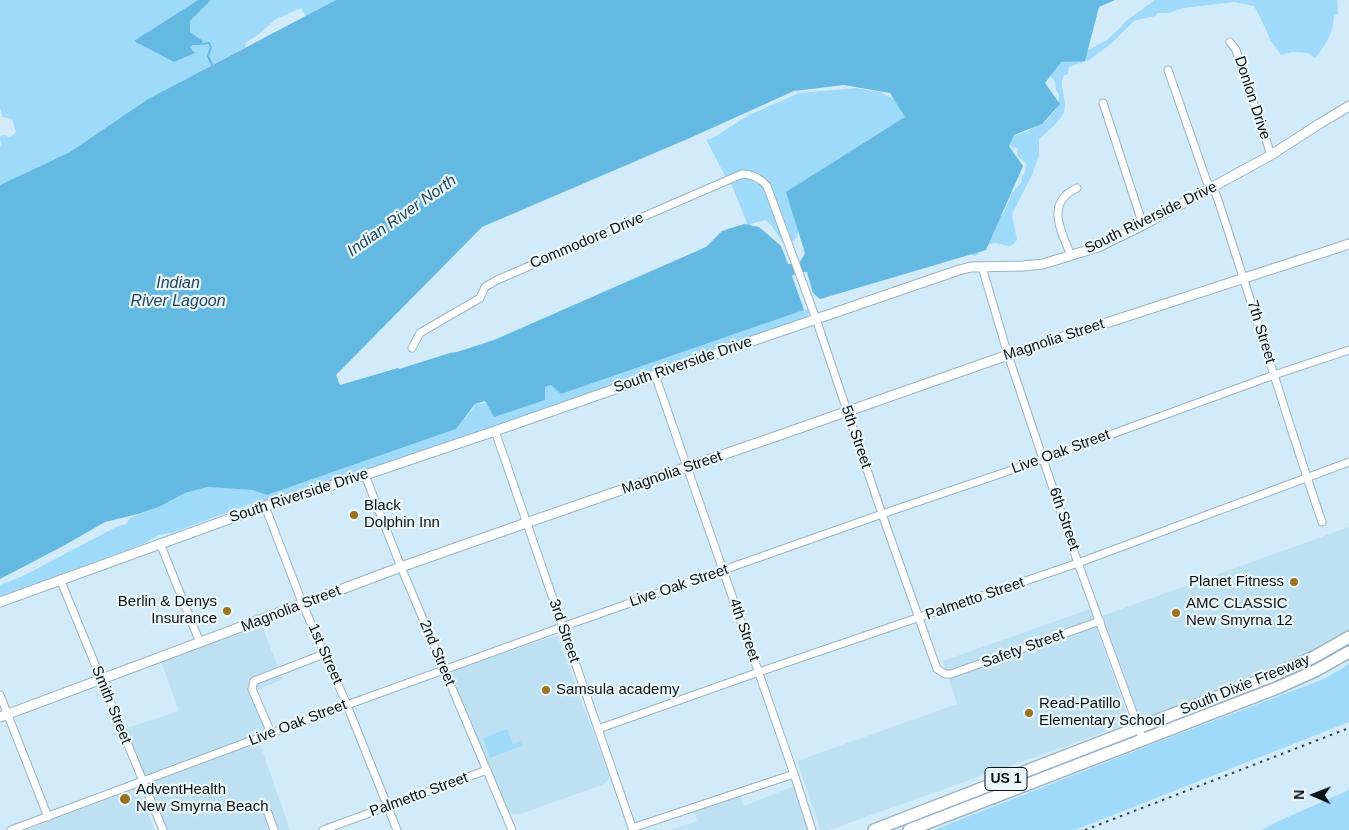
<!DOCTYPE html>
<html>
<head>
<meta charset="utf-8">
<style>
	body { margin:0 }
	#map { position:relative; width:1349px; height:830px; overflow:hidden; background:#d1ebfa; font-family:Helvetica,sans-serif }
	canvas { display:block }
	.north { position:absolute; left:1289px; top:770px; width:50px; height:50px; -webkit-text-stroke:4px #ebf6fb; paint-order:stroke; rotate:271deg; font-size:14px; font-weight:700; line-height:20px; text-align:center; color:#091216 }
	.north::after { content:''; display:block; margin:auto; width:18px; height:22px; background:#091216; clip-path:polygon(50% 0,100% 100%,50% 72%,0 100%) }
</style>
</head>
<body>
<div id="map">
<canvas width="1349" height="830"></canvas>
<div class="north">N</div>
</div>
<script>
const ctx = document.querySelector('canvas').getContext('2d');
ctx.lineJoin = 'round';
function fill(path, color) {
  ctx.fillStyle = color;
  ctx.fill(path, 'evenodd');
}
function strokePath(path, color, width, dash) {
  ctx.strokeStyle = color;
  ctx.lineWidth = width;
  ctx.lineCap = dash ? 'butt' : 'round';
  ctx.setLineDash(dash || []);
  ctx.stroke(path);
}
function drawText(font, color, halo, rows, align = 'center') {
  ctx.font = font + ' Helvetica,sans-serif';
  ctx.lineWidth = 4.5;
  ctx.setLineDash([]);
  ctx.textBaseline = 'middle';
  ctx.strokeStyle = halo;
  ctx.fillStyle = color;
  for (const [text, x, y, turn = 0] of rows) {
    ctx.save();
    ctx.translate(x, y);
    ctx.rotate((+turn || 0) * Math.PI / 180);
    ctx.textAlign = isNaN(turn) ? turn : align;
    if (halo) ctx.strokeText(text, 0, 0);
    ctx.fillText(text, 0, 0);
    ctx.restore();
  }
}
fill(new Path2D(`
	M 1349,527 L 1349,632 L 1297,660 L 1141,723 L 1102,616 Z
	M 1090,609 L 1130,723 L 829,830 L 821,830 L 797,761 L 957,704 L 943,661 Z
	M 261,624 L 283,679 L 255,691 L 270,730 L 145,777 L 127,728 L 179,711 L 161,661 Z
	M 557,635 L 609,775 L 608,780 L 602,785 L 520,814 L 511,814 L 508,811 L 450,675 L 451,672 L 454,670 Z
	M 259,741 L 290,830 L 167,830 L 147,783 Z
	M 794,786 L 808,830 L 671,830 L 697,821 L 694,811 L 740,796 L 744,806 Z
	M 137,788 L 155,830 L 26,830 L 78,810 Z`), '#bee0f3');
fill(new Path2D(`
	M 0,0 L 198,0 L 135,41 L 174,62 L 194,53 L 190,47 L 203,41 L 189,32 L 190,21 L 211,0 L 336,0 L 306,16 L 301,8 L 276,19 L 258,35 L 245,43 L 246,47 L 148,99 L 70,152 L 0,185 L 0,146 L 1,145 L 0,137 L 3,135 L 10,137 L 16,132 L 12,119 L 3,117 L 0,108 Z
	M 1155,0 L 1337,0 L 1338,14 L 1334,16 C 1334,32 1325,46 1315,58 L 1308,53 L 1292,52 L 1281,55 L 1271,41 L 1260,17 L 1254,6 L 1235,2 L 1183,8 L 1169,13 L 1158,13 L 1155,16 L 1134,21 L 1112,43 L 1089,60 L 1069,67 L 1068,74 L 1064,75 C 1058,87 1068,100 1064,112 C 1060,122 1047,132 1039,139 L 1039,155 L 1032,175 L 1012,214 L 1017,240 C 1008,252 1003,242 994,243 C 988,243 981,251 977,255 L 974,256 L 968,253 L 993,230 L 1005,210 L 1012,193 L 1021,183 L 1022,176 L 1025,172 L 1027,164 L 1018,157 L 1017,153 L 1018,149 L 1009,145 L 1011,137 L 1028,131 L 1046,121 L 1055,111 L 1058,106 L 1059,94 L 1056,90 L 1055,82 L 1050,74 L 1059,62 L 1066,62 L 1107,40 L 1121,27 L 1126,21 Z
	M 856,88 L 880,92 L 899,102 L 908,117 L 800,225 L 797,237 L 792,242 L 770,184 C 754,167 745,170 726,178 L 706,139 L 711,139 L 749,115 L 799,93 Z
	M 743,177 C 752,178 758,181 764,187 L 785,245 C 778,237 775,228 766,220 L 757,222 L 746,226 L 747,223 L 731,183 Z
	M 804,310 L 808,310 L 809,313 L 807,318 L 795,323 L 309,490 L 253,503 L 172,533 L 159,535 L 143,544 L 0,597 L 0,585 L 23,576 L 116,527 L 126,524 L 130,518 L 139,514 L 159,507 L 185,493 L 207,487 L 253,490 L 267,495 L 456,429 L 474,407 L 475,404 L 486,403 L 494,416 L 545,400 L 544,387 L 551,385 L 561,394 Z
	M 1349,664 L 1349,722 L 1075,830 L 934,830 L 1158,742 L 1324,679 Z
	M 507,729 L 513,744 L 520,741 L 522,746 L 490,758 L 483,738 Z
	M 1349,790 L 1349,830 L 1261,830 L 1281,820 Z`), '#9fdafa');
fill(new Path2D(`
	M 198,0 L 211,0 L 190,21 L 190,32 L 203,41 L 201,45 L 193,45 L 190,47 L 195,53 L 174,62 L 134,41 Z
	M 336,0 L 1115,0 L 1099,7 L 1085,61 L 1061,62 L 1045,83 L 1060,104 L 1042,124 L 1014,135 L 1009,146 L 1023,166 L 986,250 L 820,299 L 813,293 L 807,272 L 796,273 L 792,276 L 804,310 L 561,394 L 551,385 L 545,387 L 545,400 L 494,417 L 485,401 L 475,404 L 456,429 L 267,495 L 253,490 L 207,487 L 185,493 L 159,507 L 138,514 L 105,522 L 65,545 L 0,579 L 0,185 L 70,152 L 148,99 ZM 844,85 L 890,93 L 905,117 L 786,192 L 805,253 L 800,262 L 793,264 L 788,264 L 781,246 L 759,227 L 744,224 L 722,231 L 706,247 L 494,340 L 457,352 L 450,353 L 399,369 L 398,368 L 340,385 L 336,375 L 482,227 L 692,137 L 794,91 Z`), '#64b9e3');
strokePath(new Path2D(`
	M 202,44 L 209,43 L 211,47 L 208,56 L 212,65`), '#64b9e3', 2);
const minor = new Path2D(`
	M 1230,42 L 1236,50 L 1271,155
	M 1168,70 L 1207,182 L 1213,188 L 1217,197 C 1253,305 1285,414 1322,522
	M 1103,103 L 1143,225
	M 1071,256 C 1062,232 1044,203 1077,188
	M 982,267 L 1008,355 L 1078,563 L 1143,740
	M 412,348 L 420,333 L 480,298 L 485,287 L 497,280 L 742,174 C 753,174 760,178 767,186 L 816,319 L 882,514 L 937,669 L 945,674 L 951,674 L 1100,621
	M 655,375 L 794,774 L 812,830
	M 495,431 L 633,830
	M 365,475 L 401,567 L 512,830
	M 265,506 L 303,605 L 347,705 L 397,830
	M 160,543 L 200,643
	M 60,579 L 163,830
	M 0,695 L 48,817
	M 598,729 L 759,672 L 1078,563 L 1349,462
	M 271,733 L 252,689 L 254,681 L 324,654
	M 268,813 L 274,830
	M 632,828 L 794,774
	M 11,830 L 347,705 L 562,627 L 882,514 L 1044,459 L 1274,375 L 1349,350
	M 323,830 L 487,770`);
const tertiary = new Path2D(`
	M 0,602 L 265,506 L 365,475 L 495,431 L 755,340 L 959,270 L 971,267 L 1023,266 L 1043,264 L 1098,247 L 1143,225 L 1271,155 L 1319,124 L 1349,106
	M 0,717 L 401,567 L 526,523 L 777,436 L 1008,355 L 1349,244`);
const primary = new Path2D(`
	M 874,830 L 1272,676 L 1314,657 L 1349,637
	M 909,830 L 1277,688 L 1317,670 L 1349,652`);
strokePath(minor, '#9bb3c1', 9);
strokePath(tertiary, '#9bb3c1', 11);
strokePath(primary, '#9bb3c1', 14);
strokePath(minor, '#fff', 7);
strokePath(tertiary, '#fff', 9);
strokePath(primary, '#fff', 11);
strokePath(new Path2D(`
	M 1085,830 L 1349,728`), '#354249', 2, [2.5, 5]);
for (const [x, y, r, color] of [
	[354,515,5,"#9a731f"],
	[1294,582,5,"#9a731f"],
	[227,611,5,"#9a731f"],
	[1176,613,5,"#9a731f"],
	[546,690,5,"#9a731f"],
	[1029,713,5,"#9a731f"],
	[125,799,6,"#9a731f"]
]) {
  const dot = new Path2D();
  dot.arc(x, y, r, 0, 2 * Math.PI);
  ctx.fillStyle = color;
  ctx.fill(dot);
  strokePath(dot, '#ebf6fb', 2);
}
for (const [x, y, w] of [
	[1006,779,42]
]) {
  const box = new Path2D();
  box.roundRect(x - w / 2, y - 11.5, w, 23, 4);
  ctx.fillStyle = '#ebf6fb';
  ctx.fill(box);
  strokePath(box, '#091216', 1);
}
drawText('bold 14px', '#091216', null, [
	["US 1",1006,779]
]);
drawText('15px', '#091216', '#ebf6fb', [
	["Donlon Drive",1252,98,72],
	["South Riverside Drive",1151,218,-26],
	["Commodore Drive",587,241,-23],
	["7th Street",1261,332,73],
	["Magnolia Street",1054,340,-18],
	["South Riverside Drive",683,365,-19],
	["5th Street",856,437,71],
	["Live Oak Street",1061,452,-20],
	["Magnolia Street",672,473,-19],
	["South Riverside Drive",299,496,-18],
	["6th Street",1064,519,71],
	["Live Oak Street",679,586,-19],
	["Palmetto Street",975,599,-19],
	["Magnolia Street",291,609,-21],
	["4th Street",744,630,71],
	["3rd Street",564,631,71],
	["Safety Street",1023,649,-20],
	["2nd Street",437,653,67],
	["1st Street",325,654,66],
	["South Dixie Freeway",1245,685,-22],
	["Smith Street",111,705,68],
	["Live Oak Street",298,723,-21],
	["Palmetto Street",419,795,-20]
]);
drawText('15px', '#091216', '#ebf6fb', [
	["Black",364,506],
	["Dolphin Inn",364,523],
	["Planet Fitness",1284,582,"right"],
	["Berlin & Denys",217,602,"right"],
	["Insurance",217,619,"right"],
	["AMC CLASSIC",1186,604],
	["New Smyrna 12",1186,621],
	["Samsula academy",556,690],
	["Read-Patillo",1039,704],
	["Elementary School",1039,721],
	["AdventHealth",136,790],
	["New Smyrna Beach",136,807]
], 'left');
drawText('italic 16px', '#22485a', '#ebf6fb', [
	["Indian River North",402,216,-35],
	["Indian",178,284],
	["River Lagoon",178,302]
]);
</script>
</body>
</html>
